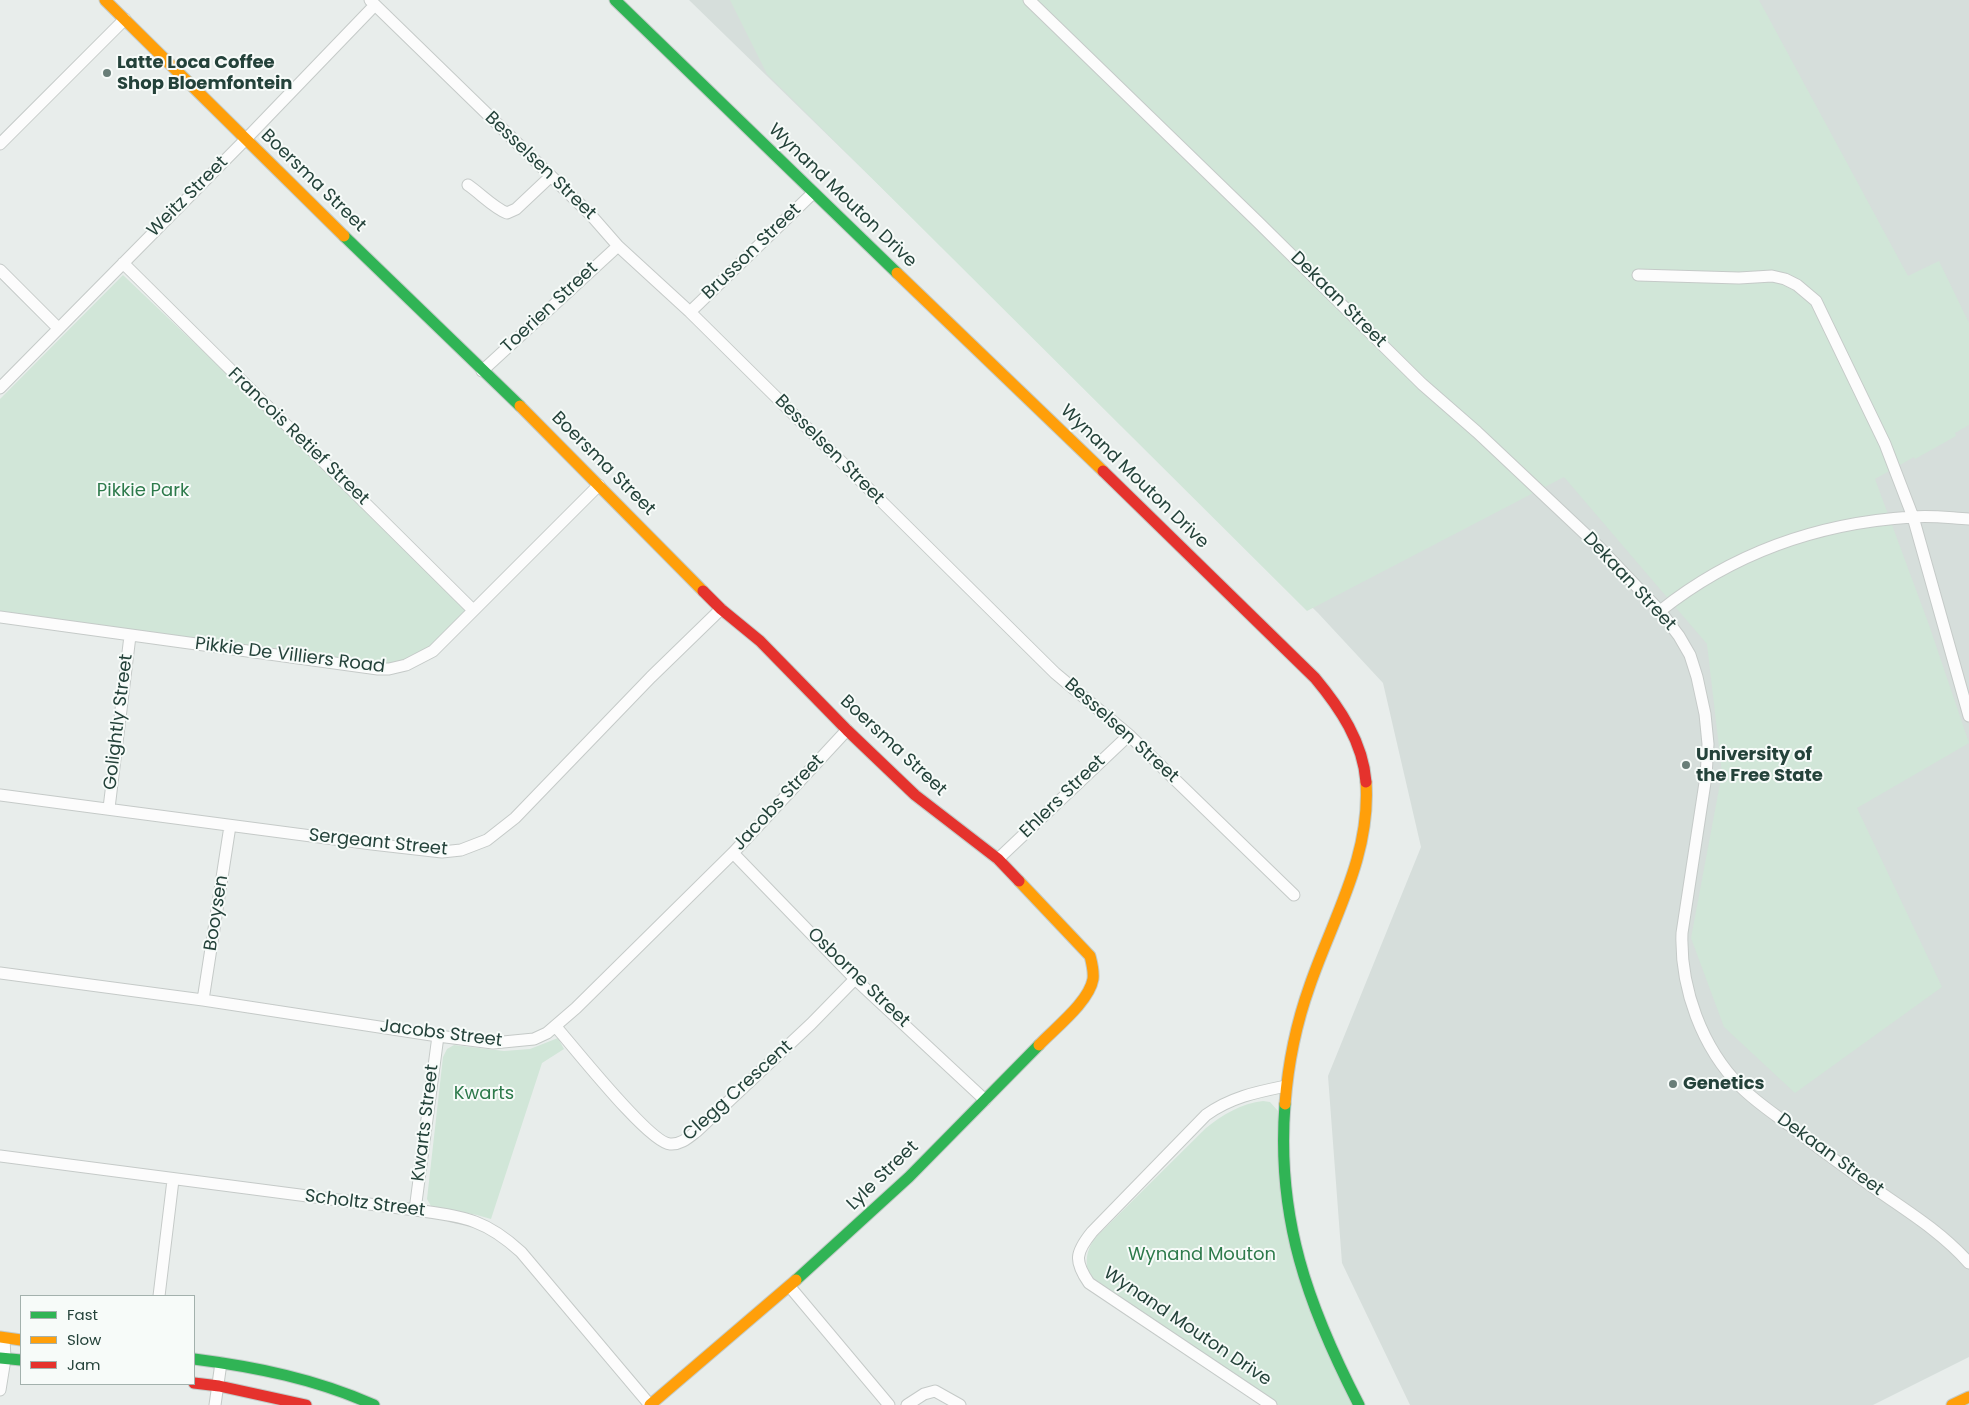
<!DOCTYPE html>
<html>
<head>
<meta charset="utf-8">
<style>
	body { margin:0 }
	#map { position:relative; width:1969px; height:1405px; overflow:hidden; background:#e8edeb; font-family:Poppins,sans-serif }
	canvas { display:block }
	.legend { position:absolute; left:20px; top:1295px; width:175px; height:90px; box-sizing:border-box; background:#f7fbf9; border:1px solid #a3b1ad; margin:0; padding:6px 9px; list-style:none; font-size:15px; color:#24423a }
	.legend li { display:flex; align-items:center; gap:10px; height:25px }
	.legend b { width:25px; border:1px solid #a3b1ad }
</style>
</head>
<body>
<div id="map">
<canvas width="1969" height="1405"></canvas>
<ul class="legend">
<li><b style="height:6px;background:#30b455"></b>Fast</li>
<li><b style="height:6px;background:#ff9f0a"></b>Slow</li>
<li><b style="height:6px;background:#e5322d"></b>Jam</li>
</ul>
</div>
<script>
const ctx = document.querySelector('canvas').getContext('2d');
ctx.lineJoin = 'round';
function fill(path, color) {
  ctx.fillStyle = color;
  ctx.fill(path, 'evenodd');
}
function strokePath(path, color, width, dash) {
  ctx.strokeStyle = color;
  ctx.lineWidth = width;
  ctx.lineCap = dash ? 'butt' : 'round';
  ctx.setLineDash(dash || []);
  ctx.stroke(path);
}
function drawText(font, color, halo, rows, align = 'center') {
  ctx.font = font + ' Poppins,sans-serif';
  ctx.lineWidth = 4;
  ctx.setLineDash([]);
  ctx.textBaseline = 'middle';
  ctx.strokeStyle = halo;
  ctx.fillStyle = color;
  for (const [text, x, y, turn = 0] of rows) {
    ctx.save();
    ctx.translate(x, y);
    ctx.rotate((+turn || 0) * Math.PI / 180);
    ctx.textAlign = isNaN(turn) ? turn : align;
    if (halo) ctx.strokeText(text, 0, 0);
    ctx.fillText(text, 0, 0);
    ctx.restore();
  }
}
fill(new Path2D(`
	M 689,0 L 1969,0 L 1969,1357 L 1873,1405 L 1410,1405 L 1342,1263 L 1328,1076 L 1421,847 L 1383,683 L 1318,613 Z`), '#d6dedb');
fill(new Path2D(`
	M 730,0 L 1759,0 L 1908,276 L 1939,261 L 1969,323 L 1969,425 L 1955,433 L 1956,436 L 1915,459 L 1914,457 L 1875,479 L 1929,625 L 1969,743 L 1857,808 L 1942,987 L 1795,1093 L 1724,1027 L 1691,938 L 1722,773 L 1707,644 L 1564,477 L 1307,611 L 767,74 Z
	M 123,275 L 347,488 L 471,611 L 437,651 L 396,669 L 0,615 L 0,399 Z
	M 558,1038 L 564,1049 L 542,1063 L 491,1219 L 477,1215 L 431,1206 L 427,1199 L 443,1057 L 447,1049 L 454,1045 L 504,1051 L 530,1049 Z
	M 1263,1101 L 1270,1102 L 1278,1111 L 1279,1184 L 1352,1405 L 1269,1405 L 1089,1277 C 1085,1261 1086,1252 1094,1239 L 1206,1128 C 1222,1115 1242,1103 1263,1101 Z`), '#d1e6d8');
const street = new Path2D(`
	M 370,0 L 590,214 L 618,246 L 690,312 L 1055,673 L 1129,735 L 1294,895
	M 1029,0 L 1259,223 L 1422,384 L 1477,432 L 1598,546 L 1660,611 L 1679,636 L 1690,655 L 1697,677 L 1705,714 L 1708,744 L 1706,776 L 1682,933 C 1680,988 1702,1048 1741,1087 C 1756,1102 1773,1113 1789,1125 C 1822,1151 1855,1175 1890,1199 C 1918,1218 1946,1237 1969,1263
	M 0,144 L 125,19
	M 468,185 C 481,194 494,208 507,213 L 516,209 L 551,176
	M 123,263 L 473,610
	M 0,270 L 58,328
	M 1638,275 L 1739,278 L 1772,276 L 1785,279 L 1797,285 L 1816,301 L 1885,444 L 1913,517 L 1969,716
	M 690,312 L 813,193
	M 482,371 L 618,246
	M 0,388 L 245,140 L 375,5
	M 1660,611 C 1734,552 1818,523 1912,517 C 1931,515 1950,518 1969,519
	M 0,617 L 378,669 L 389,669 L 406,665 L 433,651 L 599,485
	M 0,795 L 372,844 L 442,852 L 461,850 L 487,840 L 515,818 L 651,677 L 721,609
	M 109,808 L 130,636
	M 733,853 L 855,979 L 985,1100
	M 998,859 L 1129,735
	M 0,973 L 203,1000 L 438,1036 L 493,1043 L 534,1039 L 547,1033 L 576,1008 L 733,853 L 847,730
	M 203,1000 L 230,826
	M 556,1027 C 574,1047 649,1143 670,1144 C 681,1145 689,1137 697,1131 L 811,1024 L 855,979
	M 0,1156 L 415,1210 C 463,1217 484,1218 521,1252 L 650,1405
	M 415,1210 L 438,1036
	M 790,1287 L 889,1405
	M 159,1296 L 173,1180
	M 0,1390 L 5,1359 L 4,1338
	M 215,1405 L 221,1363
	M 907,1405 L 924,1394 L 935,1391 L 960,1405
	M 1271,1405 L 1089,1283 C 1074,1261 1075,1253 1092,1232 L 1206,1115 C 1231,1097 1257,1092 1286,1086`);
const fast = new Path2D(`
	M 615,0 L 897,273
	M 344,236 L 520,406
	M 1285,1104 C 1276,1218 1308,1306 1359,1405
	M 796,1280 L 909,1177 L 1039,1045
	M 0,1358 L 21,1360
	M 194,1359 C 256,1367 316,1379 374,1405`);
const slow = new Path2D(`
	M 105,0 L 344,236
	M 897,273 L 1103,471
	M 520,406 L 703,591
	M 1019,881 L 1090,956 C 1092,964 1094,971 1093,979 C 1089,1002 1055,1028 1039,1045
	M 1285,1104 C 1288,1064 1296,1024 1310,985 C 1333,918 1371,856 1366,782
	M 0,1337 L 21,1340
	M 650,1405 L 796,1280
	M 1952,1405 L 1969,1397`);
const jam = new Path2D(`
	M 1103,471 L 1315,678 C 1340,708 1363,742 1366,782
	M 703,591 L 721,609 L 760,641 L 847,730 L 915,795 L 998,859 L 1019,881
	M 194,1383 L 219,1386 L 306,1405`);
strokePath(street, '#c5cac8', 13);
strokePath(fast, '#c3cbc8', 13);
strokePath(slow, '#c3cbc8', 13);
strokePath(jam, '#c3cbc8', 13);
strokePath(street, '#fcfcfc', 11);
strokePath(fast, '#30b455', 11);
strokePath(slow, '#ff9f0a', 11);
strokePath(jam, '#e5322d', 11);
for (const [x, y, r, color] of [
	[107,73,5,"#697e78"],
	[1686,765,5,"#697e78"],
	[1673,1084,5,"#697e78"]
]) {
  const dot = new Path2D();
  dot.arc(x, y, r, 0, 2 * Math.PI);
  ctx.fillStyle = color;
  ctx.fill(dot);
  strokePath(dot, '#f7fbf9', 2);
}
drawText('bold 18px', '#24423a', '#f7fbf9', [
	["Latte Loca Coffee",117,63],
	["Shop Bloemfontein",117,84],
	["University of",1696,755],
	["the Free State",1696,776],
	["Genetics",1683,1084]
], 'left');
drawText('18px', '#24423a', '#f7fbf9', [
	["Besselsen Street",540,166,44],
	["Boersma Street",313,181,44],
	["Wynand Mouton Drive",842,196,44],
	["Weitz Street",188,197,-45],
	["Brusson Street",752,252,-44],
	["Dekaan Street",1338,300,45],
	["Toerien Street",550,308,-43],
	["Francois Retief Street",298,437,44],
	["Besselsen Street",829,450,45],
	["Boersma Street",603,464,45],
	["Wynand Mouton Drive",1134,477,44],
	["Dekaan Street",1629,582,47],
	["Pikkie De Villiers Road",290,656,7],
	["Golightly Street",119,722,-83],
	["Besselsen Street",1121,731,42],
	["Boersma Street",893,746,43],
	["Ehlers Street",1063,797,-44],
	["Jacobs Street",779,803,-47],
	["Sergeant Street",378,843,6],
	["Booysen",217,913,-81],
	["Osborne Street",858,978,44],
	["Jacobs Street",441,1034,7],
	["Clegg Crescent",738,1091,-42],
	["Kwarts Street",426,1123,-83],
	["Dekaan Street",1830,1155,36],
	["Lyle Street",883,1176,-44],
	["Scholtz Street",365,1204,7],
	["Wynand Mouton Drive",1187,1327,34]
]);
drawText('18px', '#2d7a4b', '#f7fbf9', [
	["Pikkie Park",143,491],
	["Kwarts",484,1094],
	["Wynand Mouton",1202,1255]
]);
</script>
</body>
</html>
